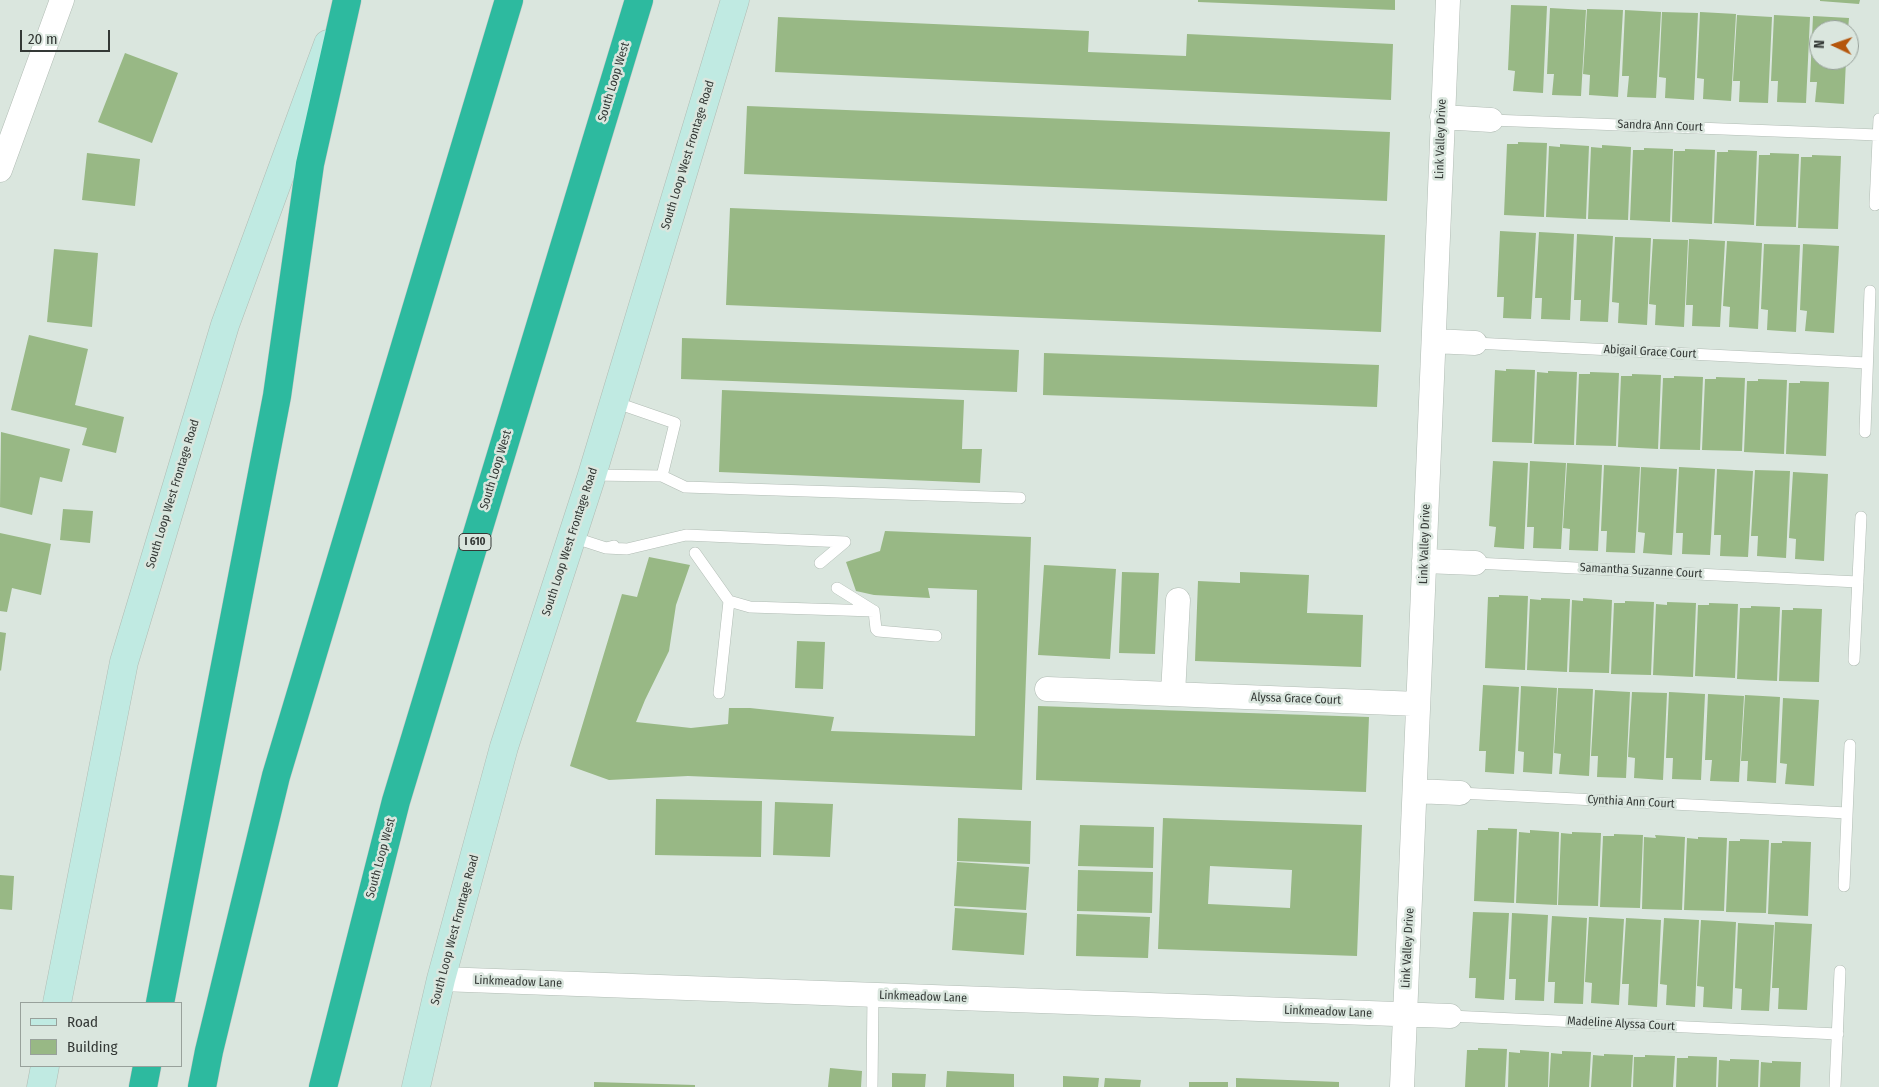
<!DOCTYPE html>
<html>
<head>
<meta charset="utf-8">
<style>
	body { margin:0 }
	#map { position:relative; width:1879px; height:1087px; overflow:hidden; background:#dae6de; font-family:"Fira Sans Condensed",sans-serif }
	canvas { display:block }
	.legend { position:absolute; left:20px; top:1002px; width:162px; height:65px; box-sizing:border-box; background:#dae6de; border:1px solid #98a19b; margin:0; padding:6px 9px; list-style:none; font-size:15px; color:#343936 }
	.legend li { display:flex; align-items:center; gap:10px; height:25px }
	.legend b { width:25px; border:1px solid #98a19b }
	.north { position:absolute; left:1809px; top:20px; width:50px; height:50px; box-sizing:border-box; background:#dae6de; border:1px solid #98a19b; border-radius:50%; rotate:273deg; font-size:14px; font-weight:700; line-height:20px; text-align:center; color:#343936 }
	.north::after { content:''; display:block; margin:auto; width:18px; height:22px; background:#b5560c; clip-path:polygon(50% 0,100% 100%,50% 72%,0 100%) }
	.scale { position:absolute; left:20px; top:30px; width:90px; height:22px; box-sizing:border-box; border:2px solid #343936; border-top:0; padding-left:6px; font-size:15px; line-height:18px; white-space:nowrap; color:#343936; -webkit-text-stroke:4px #dae6de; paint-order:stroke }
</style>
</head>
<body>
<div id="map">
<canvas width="1879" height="1087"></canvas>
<ul class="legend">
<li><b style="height:6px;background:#c0eae2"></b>Road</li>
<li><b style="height:14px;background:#98b885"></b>Building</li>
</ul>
<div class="north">N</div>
<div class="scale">20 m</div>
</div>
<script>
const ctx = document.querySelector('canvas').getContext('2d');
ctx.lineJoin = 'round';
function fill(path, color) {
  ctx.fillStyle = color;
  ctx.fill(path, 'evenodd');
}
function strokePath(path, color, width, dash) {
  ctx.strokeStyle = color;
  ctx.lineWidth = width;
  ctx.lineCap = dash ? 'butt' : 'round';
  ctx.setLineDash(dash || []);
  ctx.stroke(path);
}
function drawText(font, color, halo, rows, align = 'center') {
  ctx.font = font + ' "Fira Sans Condensed",sans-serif';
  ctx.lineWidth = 5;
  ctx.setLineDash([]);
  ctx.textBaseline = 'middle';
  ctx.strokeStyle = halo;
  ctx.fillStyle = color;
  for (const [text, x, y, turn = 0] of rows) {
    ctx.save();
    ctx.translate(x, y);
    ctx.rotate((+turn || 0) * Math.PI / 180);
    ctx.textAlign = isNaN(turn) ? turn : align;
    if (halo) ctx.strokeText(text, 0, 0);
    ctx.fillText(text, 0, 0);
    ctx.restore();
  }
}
fill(new Path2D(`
	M 1198,0 L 1395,0 L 1395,10 L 1198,2 Z
	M 1820,0 L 1860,0 L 1859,4 L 1820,1 Z
	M 1511,5 L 1547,6 L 1543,93 L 1513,91 L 1515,71 L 1508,70 Z
	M 1550,8 L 1586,10 L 1581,96 L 1552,95 L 1554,74 L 1547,74 Z
	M 1587,9 L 1623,10 L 1618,97 L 1589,95 L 1590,75 L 1583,74 Z
	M 1625,10 L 1661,12 L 1656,98 L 1627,97 L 1629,76 L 1622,76 Z
	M 1662,12 L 1698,13 L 1694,100 L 1665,98 L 1666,78 L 1659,77 Z
	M 1700,12 L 1736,14 L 1731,101 L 1703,99 L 1704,79 L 1697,78 Z
	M 1737,15 L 1772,17 L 1768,103 L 1739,102 L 1740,81 L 1733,81 Z
	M 1774,15 L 1810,17 L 1806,103 L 1777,102 L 1778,81 L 1771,81 Z
	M 1813,16 L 1849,18 L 1848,30 L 1819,30 L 1819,60 L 1846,60 L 1844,104 L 1815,102 L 1817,82 L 1810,82 Z
	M 778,17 L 1089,31 L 1088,52 L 1186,56 L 1187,34 L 1393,44 L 1391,100 L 775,72 Z
	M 125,53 L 178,73 L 152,143 L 98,122 Z
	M 747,106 L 1390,132 L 1387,201 L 744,174 Z
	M 1518,142 L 1547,143 L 1544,217 L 1504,215 L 1507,144 L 1518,144 Z
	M 1560,144 L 1589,146 L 1586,219 L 1546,217 L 1549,146 L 1560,147 Z
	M 1602,145 L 1631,147 L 1628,220 L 1588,219 L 1591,147 L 1602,148 Z
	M 1644,148 L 1673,149 L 1670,222 L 1630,220 L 1633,150 L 1644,150 Z
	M 1685,149 L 1715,150 L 1712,224 L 1672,222 L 1674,151 L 1685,151 Z
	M 1728,150 L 1757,151 L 1754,225 L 1714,223 L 1717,152 L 1728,152 Z
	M 87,153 L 140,159 L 135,206 L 82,200 Z
	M 1770,153 L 1799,154 L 1796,227 L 1756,226 L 1759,155 L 1770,155 Z
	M 1812,155 L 1841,156 L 1838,229 L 1798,228 L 1801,157 L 1812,157 Z
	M 730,208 L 1385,235 L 1381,332 L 726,305 Z
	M 1500,231 L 1536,233 L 1531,319 L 1503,318 L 1504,297 L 1497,297 Z
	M 1539,232 L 1574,234 L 1570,320 L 1541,319 L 1542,298 L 1535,298 Z
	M 1577,234 L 1613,236 L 1608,322 L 1580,321 L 1581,300 L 1574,300 Z
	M 1615,237 L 1651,238 L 1647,325 L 1618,323 L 1619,303 L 1612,302 Z
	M 1653,239 L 1688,240 L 1684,327 L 1655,325 L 1656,305 L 1649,304 Z
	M 1689,239 L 1725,241 L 1720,327 L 1692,326 L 1693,305 L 1686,305 Z
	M 1727,241 L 1762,243 L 1758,329 L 1729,327 L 1730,307 L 1723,306 Z
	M 1764,244 L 1800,245 L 1796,332 L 1767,330 L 1768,310 L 1761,309 Z
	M 1803,244 L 1839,246 L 1834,333 L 1805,331 L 1807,311 L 1800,310 Z
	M 54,249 L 98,253 L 92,327 L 47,322 Z
	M 29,335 L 88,349 L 75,405 L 124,417 L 116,453 L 82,445 L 87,428 L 11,410 Z
	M 682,338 L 1019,350 L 1017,392 L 681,379 Z
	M 1044,353 L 1379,365 L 1377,407 L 1043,395 Z
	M 1506,369 L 1535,370 L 1532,443 L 1492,442 L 1495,370 L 1506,371 Z
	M 1548,371 L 1577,372 L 1574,445 L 1534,444 L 1537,372 L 1548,373 Z
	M 1590,372 L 1619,373 L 1616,446 L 1576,445 L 1579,374 L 1590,374 Z
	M 1632,374 L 1661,375 L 1658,449 L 1618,447 L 1621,376 L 1632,376 Z
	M 1674,376 L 1703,377 L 1700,450 L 1660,449 L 1663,378 L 1674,378 Z
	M 1716,377 L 1745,378 L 1742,451 L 1702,450 L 1705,379 L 1716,379 Z
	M 1758,379 L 1787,380 L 1784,454 L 1744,452 L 1747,381 L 1758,381 Z
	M 1800,381 L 1829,382 L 1826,456 L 1786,454 L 1789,383 L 1800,383 Z
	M 722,390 L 964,400 L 962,449 L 982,449 L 980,483 L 719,472 Z
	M 1,432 L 70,449 L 62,482 L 40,477 L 32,515 L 0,507 Z
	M 1493,461 L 1528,463 L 1524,549 L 1494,547 L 1496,527 L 1489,526 Z
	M 1530,461 L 1566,463 L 1561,549 L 1533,548 L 1534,527 L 1527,527 Z
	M 1567,463 L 1602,465 L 1598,551 L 1569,550 L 1570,529 L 1563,528 Z
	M 1604,465 L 1640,467 L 1635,553 L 1606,552 L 1607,531 L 1601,531 Z
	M 1641,467 L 1677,469 L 1672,555 L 1643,553 L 1645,533 L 1638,532 Z
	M 1679,467 L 1715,469 L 1710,555 L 1682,554 L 1683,533 L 1676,533 Z
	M 1717,469 L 1753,471 L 1748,557 L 1720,556 L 1721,535 L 1714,535 Z
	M 1755,470 L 1790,471 L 1786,558 L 1757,556 L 1758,536 L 1751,536 Z
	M 1793,472 L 1828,474 L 1824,561 L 1795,559 L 1796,539 L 1789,538 Z
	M 63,509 L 93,511 L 90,543 L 60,540 Z
	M 885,531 L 1031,537 L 1022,790 L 688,776 L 609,780 L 570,766 L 622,594 L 637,597 L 649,557 L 690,565 L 676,605 L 669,651 L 645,700 L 636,722 L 691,728 L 728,724 L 729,708 L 750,708 L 834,717 L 831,731 L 975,736 L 977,590 L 928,588 L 930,598 L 874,595 L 856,591 L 846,562 L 880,551 Z
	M 0,533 L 51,544 L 41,595 L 12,588 L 7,612 L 0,611 Z
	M 1044,565 L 1116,569 L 1110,659 L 1038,655 Z
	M 1122,572 L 1159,573 L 1155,654 L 1119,653 Z
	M 1240,572 L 1309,575 L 1307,613 L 1363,615 L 1361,667 L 1195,661 L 1198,581 L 1240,583 Z
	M 1499,595 L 1528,596 L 1525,670 L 1485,668 L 1488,597 L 1499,597 Z
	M 1541,598 L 1570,599 L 1567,672 L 1527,670 L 1530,599 L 1541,600 Z
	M 1583,598 L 1612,600 L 1609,673 L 1569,672 L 1572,600 L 1583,601 Z
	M 1625,601 L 1654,602 L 1651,675 L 1611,674 L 1614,603 L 1625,603 Z
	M 1667,602 L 1696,603 L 1693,677 L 1653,675 L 1656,604 L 1667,605 Z
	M 1709,603 L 1738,604 L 1735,678 L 1695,676 L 1698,605 L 1709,605 Z
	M 1751,606 L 1780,607 L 1777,681 L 1737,679 L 1740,608 L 1751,608 Z
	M 1793,608 L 1822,609 L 1819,682 L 1779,681 L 1782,610 L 1793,610 Z
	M 0,632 L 6,633 L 1,671 L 0,670 Z
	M 797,641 L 825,642 L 823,689 L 795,688 Z
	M 1483,685 L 1519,687 L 1514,774 L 1485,772 L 1486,751 L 1479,751 Z
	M 1521,686 L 1557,688 L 1552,774 L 1523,772 L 1524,752 L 1518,751 Z
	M 1558,688 L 1593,689 L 1589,776 L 1559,774 L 1561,754 L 1554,753 Z
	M 1595,690 L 1630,692 L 1626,778 L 1597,777 L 1598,756 L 1591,756 Z
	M 1632,692 L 1667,693 L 1663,780 L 1634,778 L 1635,758 L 1628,757 Z
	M 1669,692 L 1705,694 L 1701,780 L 1672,779 L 1673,758 L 1666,758 Z
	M 1708,694 L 1744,696 L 1739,782 L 1710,781 L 1712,760 L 1705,760 Z
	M 1745,695 L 1780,697 L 1776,783 L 1747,781 L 1748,761 L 1741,761 Z
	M 1783,698 L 1819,700 L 1814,786 L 1785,784 L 1787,764 L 1780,763 Z
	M 1038,706 L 1369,717 L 1366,792 L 1036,780 Z
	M 656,799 L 762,801 L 761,857 L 655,855 Z
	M 775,802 L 833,804 L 830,857 L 773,855 Z
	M 958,818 L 1031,821 L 1030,864 L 957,861 Z
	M 1163,818 L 1362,825 L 1357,956 L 1158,949 ZM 1210,866 L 1292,870 L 1290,908 L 1208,904 Z
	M 1080,825 L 1154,827 L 1153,868 L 1078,866 Z
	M 1488,828 L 1517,829 L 1514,903 L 1474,901 L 1477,830 L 1488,830 Z
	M 1530,830 L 1559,832 L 1557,905 L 1516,903 L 1519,832 L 1530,833 Z
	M 1572,832 L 1601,833 L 1598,906 L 1558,905 L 1561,833 L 1572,834 Z
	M 1614,834 L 1643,835 L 1640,908 L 1600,907 L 1603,836 L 1614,836 Z
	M 1655,835 L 1685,837 L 1682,910 L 1642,909 L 1644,837 L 1656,838 Z
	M 1698,837 L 1727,838 L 1724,911 L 1684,910 L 1687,838 L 1698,839 Z
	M 1740,839 L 1769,840 L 1766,913 L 1726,912 L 1729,841 L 1740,841 Z
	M 1782,841 L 1811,842 L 1808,916 L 1768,914 L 1771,843 L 1782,843 Z
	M 957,862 L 1029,867 L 1026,910 L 954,906 Z
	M 1078,870 L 1153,872 L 1152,913 L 1077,911 Z
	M 0,875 L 14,876 L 12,910 L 0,909 Z
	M 955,908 L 1027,913 L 1024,955 L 952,950 Z
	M 1473,912 L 1509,913 L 1504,1000 L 1475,998 L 1476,978 L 1469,978 Z
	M 1512,913 L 1548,915 L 1544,1001 L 1515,1000 L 1516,979 L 1509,979 Z
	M 1077,914 L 1150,917 L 1148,958 L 1076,956 Z
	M 1552,916 L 1587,918 L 1583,1004 L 1554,1003 L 1555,982 L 1548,982 Z
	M 1589,917 L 1624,919 L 1619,1005 L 1591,1003 L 1592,983 L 1585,982 Z
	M 1626,918 L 1661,920 L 1657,1007 L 1628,1005 L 1629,984 L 1622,984 Z
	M 1664,918 L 1699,920 L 1695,1007 L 1666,1005 L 1667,985 L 1660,984 Z
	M 1701,920 L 1736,922 L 1732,1009 L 1703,1007 L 1704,987 L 1697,986 Z
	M 1775,922 L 1812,924 L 1807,1010 L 1778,1009 L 1779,988 L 1772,988 Z
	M 1738,923 L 1774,925 L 1769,1011 L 1741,1010 L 1742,989 L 1735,988 Z
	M 1478,1048 L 1507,1049 L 1505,1087 L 1465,1087 L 1467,1050 L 1478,1050 Z
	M 1520,1050 L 1549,1052 L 1548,1087 L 1508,1087 L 1509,1052 L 1520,1053 Z
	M 1562,1051 L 1591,1052 L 1589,1087 L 1549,1087 L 1551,1053 L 1562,1054 Z
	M 1604,1054 L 1633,1055 L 1631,1087 L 1591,1087 L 1593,1055 L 1604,1056 Z
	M 1645,1055 L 1675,1056 L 1673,1087 L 1633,1087 L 1634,1057 L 1645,1057 Z
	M 1688,1056 L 1717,1057 L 1716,1087 L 1676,1087 L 1677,1058 L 1688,1058 Z
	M 1730,1059 L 1759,1060 L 1758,1087 L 1718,1087 L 1719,1060 L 1730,1061 Z
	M 1772,1061 L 1801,1062 L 1800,1087 L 1760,1087 L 1761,1062 L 1772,1063 Z
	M 830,1068 L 862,1071 L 861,1087 L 828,1087 Z
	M 947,1071 L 1014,1074 L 1014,1087 L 946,1087 Z
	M 892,1073 L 926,1074 L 925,1087 L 892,1087 Z
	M 1063,1076 L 1099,1078 L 1098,1087 L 1063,1087 Z
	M 1105,1078 L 1141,1080 L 1140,1087 L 1104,1087 Z
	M 1236,1078 L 1339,1082 L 1339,1087 L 1236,1087 Z
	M 594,1082 L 695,1085 L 695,1087 L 594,1087 Z
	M 1189,1082 L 1228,1082 L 1228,1087 L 1189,1087 Z`), '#98b885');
const service = new Path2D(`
	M 1491,120 L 1878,135
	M 1875,205 L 1879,119
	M 1475,343 L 1867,363
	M 1865,432 L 1870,291
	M 592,475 L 662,476 L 675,423 L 614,402
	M 662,476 L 685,487 L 1020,498
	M 572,537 L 606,548 L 614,546
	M 606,548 L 627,549 L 686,535 L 845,542 L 820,563
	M 695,553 L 729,601 L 750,607 L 874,611 L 876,629 L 878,631 L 936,636
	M 1475,563 L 1858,582
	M 837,588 L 874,611
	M 1854,660 L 1861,517
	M 719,693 L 729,601
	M 1460,793 L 1847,813
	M 1844,886 L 1850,745
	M 1450,1016 L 1838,1034
	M 872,1087 L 873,995
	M 1835,1087 L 1840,971`);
const minor = new Path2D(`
	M 1442,117 L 1491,120
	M 0,170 L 62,0
	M 1434,341 L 1475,343
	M 1424,561 L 1475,563
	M 1047,689 L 1418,704
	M 1173,694 L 1178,600
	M 1415,791 L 1460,793
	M 441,979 L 1450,1016
	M 1402,1087 L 1448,0`);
const secondary = new Path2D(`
	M 57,1003 L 124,662 L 225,325 L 328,44
	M 41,1087 L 45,1066
	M 416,1087 L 441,979 L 504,747 L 592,475 L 735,0`);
const motorway = new Path2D(`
	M 160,1003 L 277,396 L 310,164 L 347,0
	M 143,1087 L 147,1066
	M 202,1087 L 209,1051 L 276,776 L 509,0
	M 323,1087 L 396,801 L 639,0`);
strokePath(service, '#b1bcb4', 12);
strokePath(minor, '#b1bcb4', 25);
strokePath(secondary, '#b1bcb4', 29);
strokePath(motorway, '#c2c4c3', 29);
strokePath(service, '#fff', 11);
strokePath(minor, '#fff', 24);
strokePath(secondary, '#c0eae2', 28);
strokePath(motorway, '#2dba9f', 28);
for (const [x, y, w] of [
	[475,542,32]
]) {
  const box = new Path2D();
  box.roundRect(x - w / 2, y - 8.5, w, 17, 4);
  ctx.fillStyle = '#dae6de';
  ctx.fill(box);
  strokePath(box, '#343936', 1);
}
drawText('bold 11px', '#343936', null, [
	["I 610",475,542]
]);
drawText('12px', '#343936', '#dae6de', [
	["South Loop West",614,82,-73],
	["Sandra Ann Court",1660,126,2],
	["Link Valley Drive",1441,139,-88],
	["South Loop West Frontage Road",688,155,-73],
	["Abigail Grace Court",1650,352,3],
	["South Loop West",496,470,-73],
	["South Loop West Frontage Road",173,494,-73],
	["South Loop West Frontage Road",570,542,-72],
	["Link Valley Drive",1425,544,-88],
	["Samantha Suzanne Court",1641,571,3],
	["Alyssa Grace Court",1296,699,2],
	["Cynthia Ann Court",1631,802,3],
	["South Loop West",381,858,-75],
	["South Loop West Frontage Road",455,930,-75],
	["Link Valley Drive",1408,948,-87],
	["Linkmeadow Lane",518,982,2],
	["Linkmeadow Lane",923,997,2],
	["Linkmeadow Lane",1328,1012,2],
	["Madeline Alyssa Court",1621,1024,3]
]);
</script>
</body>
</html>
